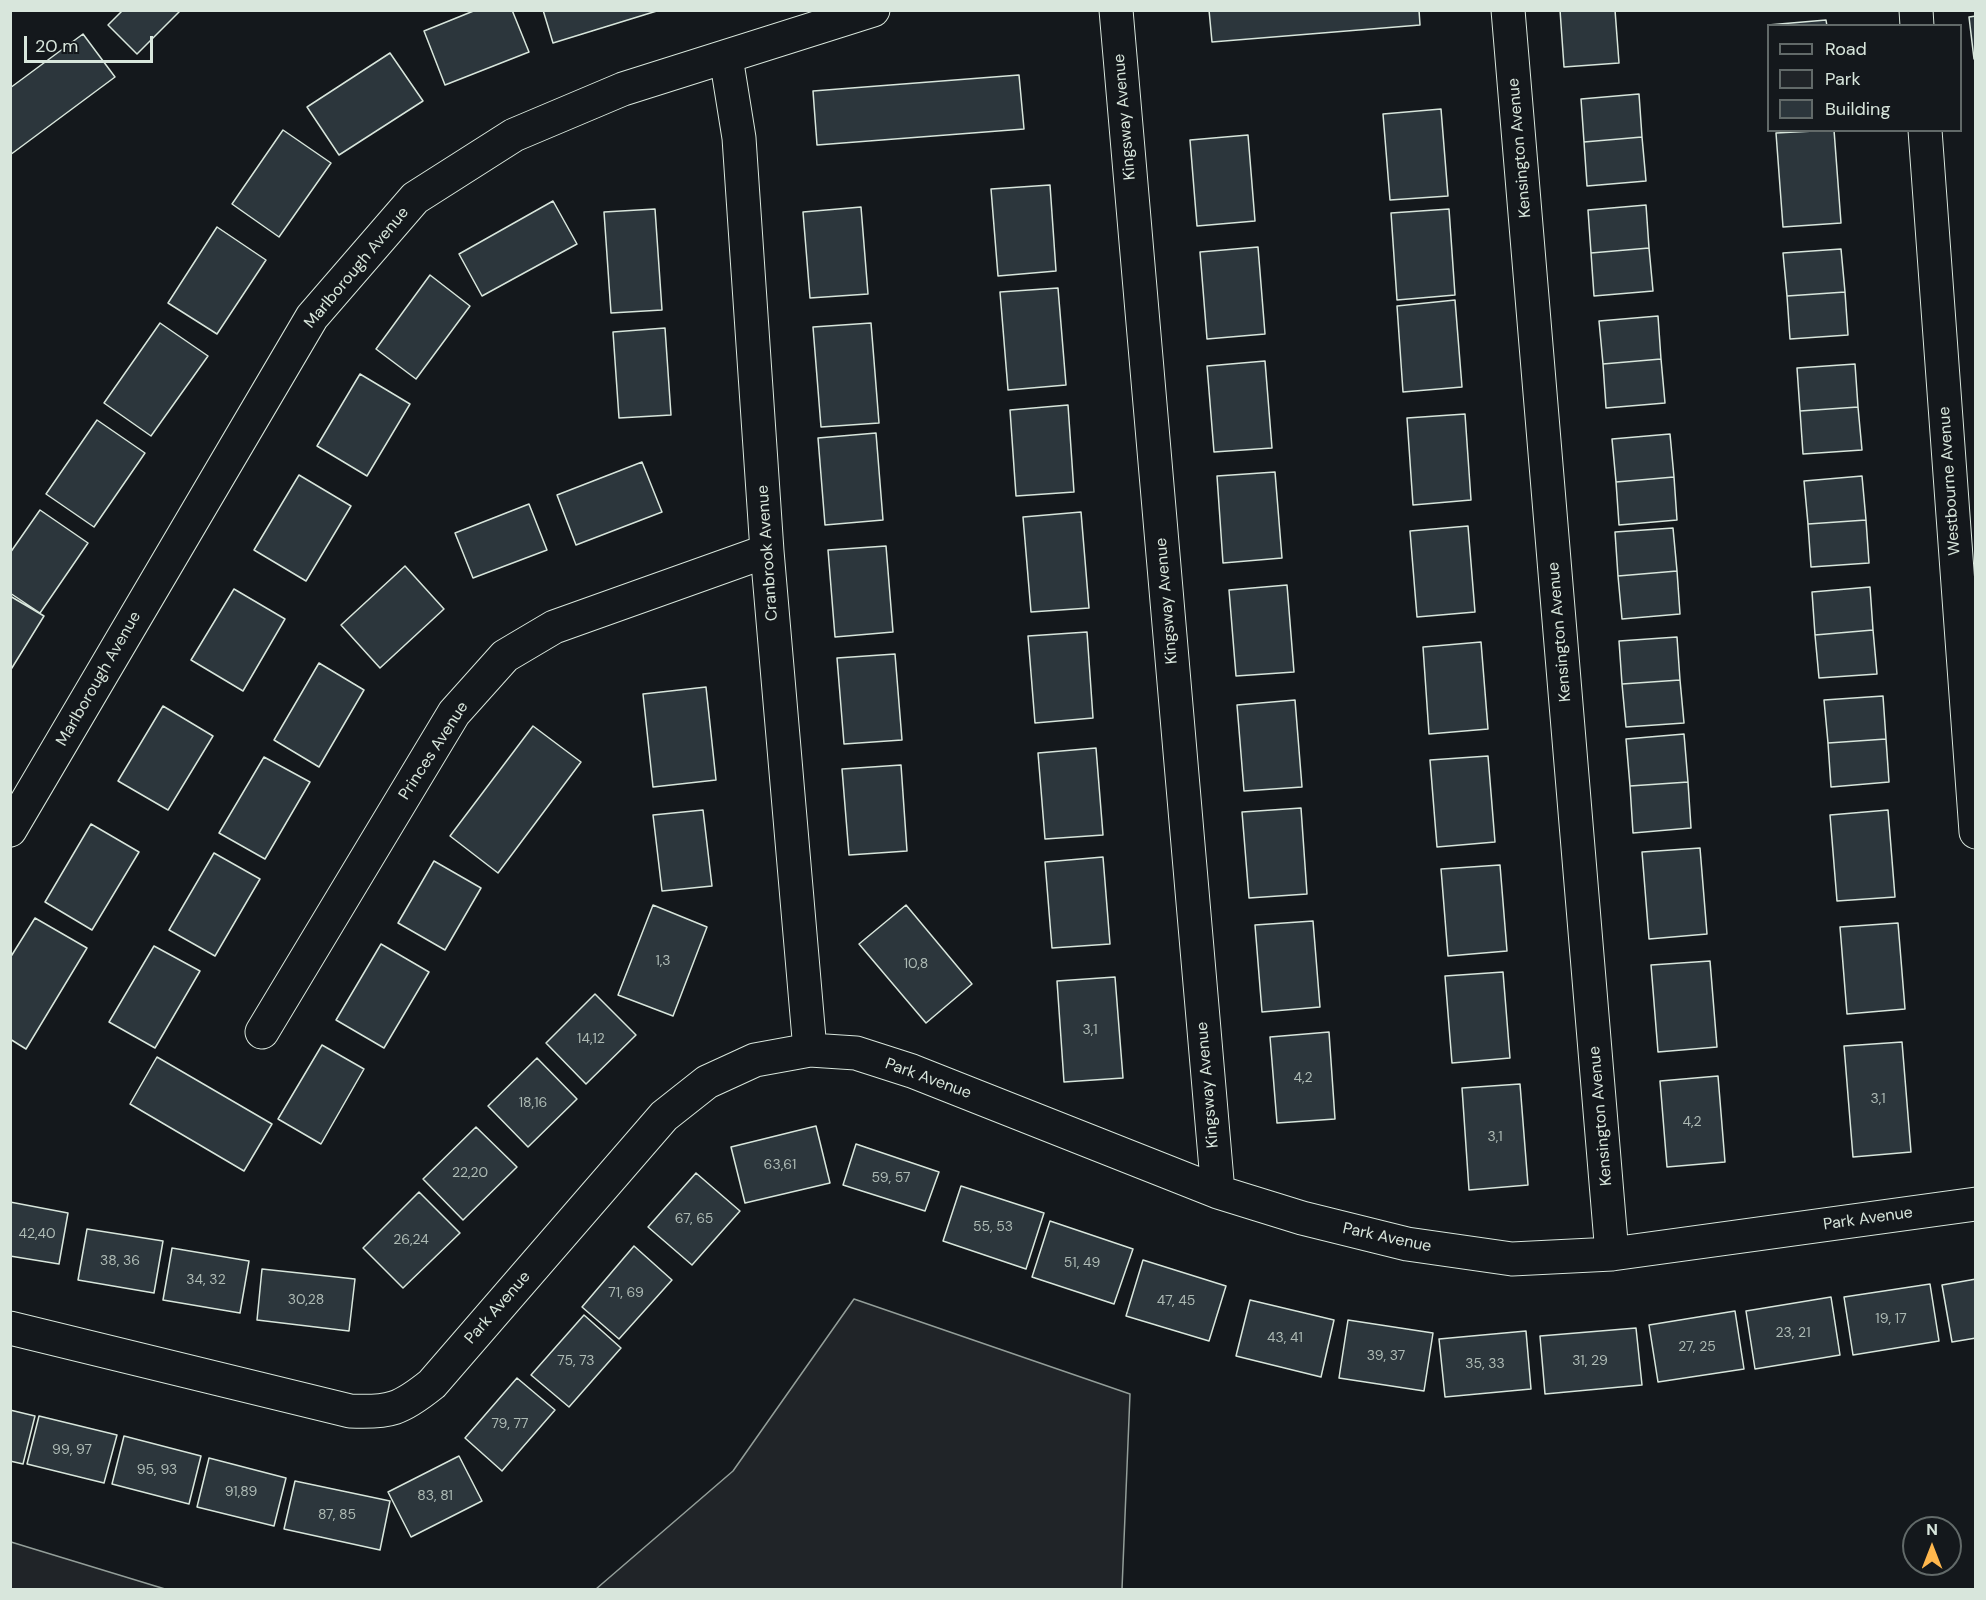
<!DOCTYPE html>
<html>
<head>
<meta charset="utf-8">
<style>
	body { margin:0 }
	#map { position:relative; width:1986px; height:1600px; overflow:hidden; background:#14181c; font-family:"DM Sans",sans-serif }
	canvas { display:block }
	.frame { position:absolute; inset:0; border:12px solid #d8e6dc; pointer-events:none }
	.legend { position:absolute; left:1767px; top:24px; width:195px; height:108px; box-sizing:border-box; background:#14181c; border:2px solid #626a69; margin:0; padding:8px 10px; list-style:none; font-size:18px; color:#d8e6dc }
	.legend li { display:flex; align-items:center; gap:12px; height:30px }
	.legend b { width:30px; border:2px solid #626a69 }
	.north { position:absolute; left:1902px; top:1516px; width:60px; height:60px; box-sizing:border-box; background:#14181c; border:2px solid #626a69; border-radius:50%; rotate:0deg; font-size:16px; font-weight:700; line-height:24px; text-align:center; color:#d8e6dc }
	.north::after { content:''; display:block; margin:auto; width:21px; height:27px; background:#ffb74d; clip-path:polygon(50% 0,100% 100%,50% 72%,0 100%) }
	.scale { position:absolute; left:24px; top:36px; width:129px; height:27px; box-sizing:border-box; border:3px solid #d8e6dc; border-top:0; padding-left:8px; font-size:18px; line-height:21px; white-space:nowrap; color:#d8e6dc; -webkit-text-stroke:4px #14181c; paint-order:stroke }
</style>
</head>
<body>
<div id="map">
<canvas width="1986" height="1600"></canvas>
<div class="frame"></div>
<ul class="legend">
<li><b style="height:8px;background:#14181c"></b>Road</li>
<li><b style="height:16px;background:#202428"></b>Park</li>
<li><b style="height:16px;background:#2c363c"></b>Building</li>
</ul>
<div class="north">N</div>
<div class="scale">20 m</div>
</div>
<script>
const ctx = document.querySelector('canvas').getContext('2d');
ctx.lineJoin = 'round';
function fill(path, color) {
  ctx.fillStyle = color;
  ctx.fill(path, 'evenodd');
}
function strokePath(path, color, width, dash) {
  ctx.strokeStyle = color;
  ctx.lineWidth = width;
  ctx.lineCap = dash ? 'butt' : 'round';
  ctx.setLineDash(dash || []);
  ctx.stroke(path);
}
function drawText(font, color, halo, rows, align = 'center') {
  ctx.font = font + ' "DM Sans",sans-serif';
  ctx.lineWidth = 4.5;
  ctx.setLineDash([]);
  ctx.textBaseline = 'middle';
  ctx.strokeStyle = halo;
  ctx.fillStyle = color;
  for (const [text, x, y, turn = 0] of rows) {
    ctx.save();
    ctx.translate(x, y);
    ctx.rotate((+turn || 0) * Math.PI / 180);
    ctx.textAlign = isNaN(turn) ? turn : align;
    if (halo) ctx.strokeText(text, 0, 0);
    ctx.fillText(text, 0, 0);
    ctx.restore();
  }
}
const green = new Path2D(`
	M 854,1299 L 1130,1394 L 1122,1589 L 596,1589 L 733,1471 Z
	M 10,1542 L 11,1542 L 165,1589 L 11,1589 Z`);
fill(green, '#202428');
strokePath(green, '#939e99', 1.5);
const building = new Path2D(`
	M 123,10 L 181,10 L 137,54 L 108,25 Z
	M 476,10 L 512,10 L 529,52 L 445,85 L 424,31 Z
	M 543,10 L 660,10 L 553,43 Z
	M 1209,10 L 1419,10 L 1420,25 L 1212,42 Z
	M 1560,10 L 1615,10 L 1619,63 L 1564,67 Z
	M 1976,16 L 1976,59 L 1974,59 L 1969,17 Z
	M 1826,20 L 1827,26 L 1768,26 L 1768,29 L 1768,25 Z
	M 83,34 L 115,77 L 10,155 L 10,88 Z
	M 390,53 L 423,101 L 339,155 L 307,107 Z
	M 1019,75 L 1024,129 L 817,145 L 813,91 Z
	M 1639,94 L 1642,137 L 1584,142 L 1581,99 Z
	M 1441,109 L 1448,196 L 1390,200 L 1383,114 Z
	M 283,130 L 331,163 L 279,237 L 232,204 Z
	M 1834,130 L 1841,223 L 1783,227 L 1776,133 Z
	M 1248,135 L 1255,221 L 1197,226 L 1190,140 Z
	M 1642,137 L 1646,181 L 1587,186 L 1584,142 Z
	M 1050,185 L 1056,271 L 998,276 L 991,189 Z
	M 553,201 L 577,244 L 482,296 L 459,254 Z
	M 1646,205 L 1649,248 L 1591,253 L 1588,210 Z
	M 861,207 L 868,294 L 810,298 L 803,212 Z
	M 655,209 L 662,310 L 611,313 L 604,212 Z
	M 1449,209 L 1455,295 L 1397,300 L 1391,213 Z
	M 217,227 L 266,260 L 217,334 L 168,303 Z
	M 1258,247 L 1265,334 L 1207,339 L 1200,252 Z
	M 1649,248 L 1653,291 L 1594,296 L 1591,253 Z
	M 1841,249 L 1845,292 L 1787,296 L 1783,253 Z
	M 430,275 L 470,306 L 416,379 L 376,349 Z
	M 1058,288 L 1066,385 L 1008,390 L 1000,292 Z
	M 1845,292 L 1848,335 L 1790,339 L 1787,296 Z
	M 1455,300 L 1462,387 L 1403,392 L 1397,306 Z
	M 1658,316 L 1661,359 L 1603,364 L 1599,321 Z
	M 160,323 L 208,356 L 151,436 L 104,403 Z
	M 871,323 L 879,423 L 821,427 L 813,327 Z
	M 665,328 L 671,415 L 619,418 L 613,332 Z
	M 1661,359 L 1665,403 L 1606,408 L 1603,364 Z
	M 1265,361 L 1272,448 L 1214,452 L 1207,366 Z
	M 1855,364 L 1858,407 L 1800,411 L 1797,368 Z
	M 360,374 L 410,404 L 367,476 L 317,446 Z
	M 1068,405 L 1074,492 L 1016,496 L 1010,410 Z
	M 1858,407 L 1862,450 L 1803,454 L 1800,411 Z
	M 1465,414 L 1471,500 L 1413,505 L 1407,418 Z
	M 97,420 L 145,453 L 94,527 L 46,494 Z
	M 876,433 L 883,520 L 825,525 L 818,438 Z
	M 1670,434 L 1674,477 L 1616,482 L 1612,439 Z
	M 642,462 L 662,512 L 576,545 L 557,495 Z
	M 1275,472 L 1282,558 L 1223,563 L 1217,476 Z
	M 299,475 L 351,506 L 306,581 L 254,550 Z
	M 1862,476 L 1866,520 L 1808,524 L 1804,481 Z
	M 1674,477 L 1677,520 L 1619,525 L 1616,482 Z
	M 529,504 L 547,550 L 473,578 L 455,533 Z
	M 40,510 L 88,543 L 40,613 L 10,593 L 10,553 Z
	M 1081,512 L 1089,608 L 1031,612 L 1023,517 Z
	M 1866,520 L 1869,563 L 1811,567 L 1808,524 Z
	M 1468,526 L 1475,612 L 1417,617 L 1410,531 Z
	M 1673,528 L 1677,571 L 1618,576 L 1615,532 Z
	M 886,546 L 893,632 L 835,637 L 828,550 Z
	M 405,566 L 444,609 L 380,668 L 341,625 Z
	M 1677,571 L 1680,614 L 1622,619 L 1618,576 Z
	M 1287,585 L 1294,672 L 1236,676 L 1229,590 Z
	M 1870,587 L 1873,630 L 1815,635 L 1812,592 Z
	M 234,589 L 285,619 L 243,691 L 191,660 Z
	M 10,596 L 44,616 L 10,671 Z
	M 1873,630 L 1877,674 L 1819,678 L 1815,635 Z
	M 1087,632 L 1093,718 L 1035,723 L 1028,636 Z
	M 1677,637 L 1680,680 L 1622,684 L 1619,641 Z
	M 1481,642 L 1488,729 L 1429,734 L 1423,647 Z
	M 895,654 L 902,740 L 844,744 L 837,658 Z
	M 319,663 L 364,690 L 319,767 L 274,740 Z
	M 1680,680 L 1684,723 L 1626,727 L 1622,684 Z
	M 706,687 L 716,780 L 653,787 L 643,694 Z
	M 1883,696 L 1886,739 L 1828,743 L 1824,700 Z
	M 1295,700 L 1302,787 L 1244,791 L 1237,705 Z
	M 163,706 L 213,736 L 168,810 L 118,781 Z
	M 533,726 L 581,762 L 498,873 L 450,836 Z
	M 1684,734 L 1688,782 L 1630,786 L 1626,739 Z
	M 1886,739 L 1889,782 L 1831,787 L 1828,743 Z
	M 1096,748 L 1103,835 L 1045,839 L 1038,753 Z
	M 1488,756 L 1495,842 L 1437,847 L 1430,760 Z
	M 264,757 L 310,782 L 265,859 L 219,833 Z
	M 901,765 L 907,851 L 849,855 L 842,769 Z
	M 1688,782 L 1691,828 L 1633,833 L 1630,786 Z
	M 1301,808 L 1307,894 L 1249,898 L 1242,812 Z
	M 703,810 L 712,886 L 662,891 L 653,815 Z
	M 1888,810 L 1895,897 L 1837,901 L 1830,815 Z
	M 91,824 L 139,852 L 92,930 L 45,902 Z
	M 1700,848 L 1707,934 L 1649,939 L 1642,852 Z
	M 214,853 L 260,879 L 215,956 L 169,930 Z
	M 1103,857 L 1110,944 L 1052,948 L 1045,862 Z
	M 434,861 L 481,888 L 445,950 L 398,923 Z
	M 1500,865 L 1507,951 L 1448,956 L 1441,869 Z
	M 653,905 L 707,927 L 673,1016 L 618,995 Z
	M 906,905 L 972,984 L 926,1023 L 859,944 Z
	M 35,918 L 87,948 L 26,1049 L 10,1039 L 10,958 Z
	M 1313,921 L 1320,1007 L 1262,1012 L 1255,925 Z
	M 1898,923 L 1905,1009 L 1847,1014 L 1840,927 Z
	M 381,944 L 429,972 L 384,1048 L 336,1020 Z
	M 154,946 L 200,971 L 155,1048 L 109,1022 Z
	M 1710,961 L 1717,1047 L 1658,1052 L 1651,965 Z
	M 1503,972 L 1510,1058 L 1452,1063 L 1445,976 Z
	M 1115,977 L 1123,1078 L 1064,1082 L 1057,981 Z
	M 595,994 L 636,1035 L 586,1084 L 546,1043 Z
	M 1329,1032 L 1335,1119 L 1277,1123 L 1270,1037 Z
	M 1902,1042 L 1911,1152 L 1853,1157 L 1844,1046 Z
	M 322,1045 L 364,1069 L 321,1144 L 278,1119 Z
	M 157,1057 L 272,1124 L 244,1171 L 130,1104 Z
	M 537,1058 L 577,1099 L 528,1147 L 488,1106 Z
	M 1718,1076 L 1725,1162 L 1667,1167 L 1660,1081 Z
	M 1520,1084 L 1528,1185 L 1469,1190 L 1462,1088 Z
	M 816,1126 L 830,1183 L 745,1203 L 731,1147 Z
	M 476,1127 L 517,1167 L 463,1220 L 423,1179 Z
	M 856,1144 L 939,1172 L 925,1211 L 843,1185 Z
	M 696,1173 L 740,1211 L 692,1265 L 648,1227 Z
	M 961,1186 L 1044,1213 L 1026,1269 L 943,1241 Z
	M 419,1192 L 460,1233 L 403,1288 L 363,1248 Z
	M 10,1202 L 68,1213 L 59,1264 L 10,1256 Z
	M 1050,1221 L 1133,1249 L 1114,1304 L 1032,1277 Z
	M 87,1229 L 163,1241 L 154,1293 L 78,1280 Z
	M 634,1246 L 672,1280 L 619,1339 L 582,1307 Z
	M 172,1248 L 249,1261 L 240,1313 L 163,1300 Z
	M 1143,1260 L 1226,1286 L 1209,1341 L 1126,1316 Z
	M 262,1269 L 355,1279 L 349,1331 L 257,1320 Z
	M 1976,1279 L 1976,1338 L 1952,1342 L 1942,1285 Z
	M 1930,1284 L 1939,1341 L 1853,1355 L 1844,1297 Z
	M 1831,1297 L 1840,1355 L 1755,1369 L 1746,1311 Z
	M 1250,1300 L 1334,1320 L 1321,1377 L 1236,1356 Z
	M 1735,1311 L 1744,1369 L 1658,1382 L 1649,1325 Z
	M 584,1315 L 621,1348 L 569,1407 L 531,1375 Z
	M 1348,1320 L 1433,1333 L 1424,1391 L 1339,1378 Z
	M 1636,1328 L 1642,1385 L 1545,1394 L 1540,1336 Z
	M 1526,1331 L 1531,1389 L 1445,1397 L 1439,1339 Z
	M 517,1378 L 555,1410 L 502,1471 L 465,1438 Z
	M 10,1410 L 35,1416 L 23,1464 L 10,1461 Z
	M 39,1416 L 117,1435 L 104,1483 L 27,1464 Z
	M 124,1436 L 201,1456 L 189,1504 L 112,1484 Z
	M 459,1456 L 482,1501 L 411,1537 L 388,1492 Z
	M 209,1458 L 286,1478 L 274,1526 L 197,1507 Z
	M 295,1481 L 390,1501 L 380,1550 L 284,1529 Z`);
fill(building, '#2c363c');
strokePath(building, '#d8e6dc', 1.5);
const minor = new Path2D(`
	M 1116,10 L 1218,1192
	M 1508,10 L 1612,1254
	M 1916,10 L 1917,26
	M 726,57 L 739,138 L 767,551 L 810,1050
	M 1925,130 L 1976,832
	M 10,830 L 312,317 L 415,198 L 514,135 L 623,89 L 873,10
	M 262,1032 L 454,713 L 505,656 L 554,627 L 767,551
	M 10,1328 L 350,1411 C 390,1413 401,1409 432,1384 L 664,1116 L 707,1082 L 755,1060 L 810,1050 L 856,1053 L 912,1071 L 1218,1192 L 1302,1218 L 1407,1244 L 1512,1259 L 1612,1254 L 1976,1204`);
strokePath(minor, '#d8e6dc', 35);
strokePath(minor, '#14181c', 33);
drawText('14px', '#adbab4', null, [
	["1,3",663,961],
	["10,8",916,964],
	["3,1",1090,1030],
	["14,12",591,1039],
	["4,2",1303,1078],
	["3,1",1878,1099],
	["18,16",533,1103],
	["4,2",1692,1122],
	["3,1",1495,1137],
	["63,61",780,1165],
	["22,20",470,1173],
	["59, 57",891,1178],
	["67, 65",694,1219],
	["55, 53",993,1227],
	["42,40",37,1234],
	["26,24",411,1240],
	["38, 36",120,1261],
	["51, 49",1082,1263],
	["34, 32",206,1280],
	["71, 69",626,1293],
	["30,28",306,1300],
	["47, 45",1176,1301],
	["19, 17",1891,1319],
	["23, 21",1793,1333],
	["43, 41",1285,1338],
	["27, 25",1697,1347],
	["39, 37",1386,1356],
	["75, 73",576,1361],
	["31, 29",1590,1361],
	["35, 33",1485,1364],
	["79, 77",510,1424],
	["99, 97",72,1450],
	["95, 93",157,1470],
	["91,89",241,1492],
	["83, 81",435,1496],
	["87, 85",337,1515]
]);
drawText('16px', '#d8e6dc', '#14181c', [
	["Kingsway Avenue",1125,117,-95],
	["Kensington Avenue",1520,148,-95],
	["Marlborough Avenue",357,268,-50],
	["Westbourne Avenue",1950,481,-94],
	["Cranbrook Avenue",768,553,-94],
	["Kingsway Avenue",1167,601,-95],
	["Kensington Avenue",1560,632,-95],
	["Marlborough Avenue",99,679,-60],
	["Princes Avenue",434,751,-57],
	["Park Avenue",928,1079,20],
	["Kingsway Avenue",1208,1085,-95],
	["Kensington Avenue",1601,1116,-95],
	["Park Avenue",1868,1219,-8],
	["Park Avenue",1387,1238,12],
	["Park Avenue",498,1308,-49]
]);
</script>
</body>
</html>
